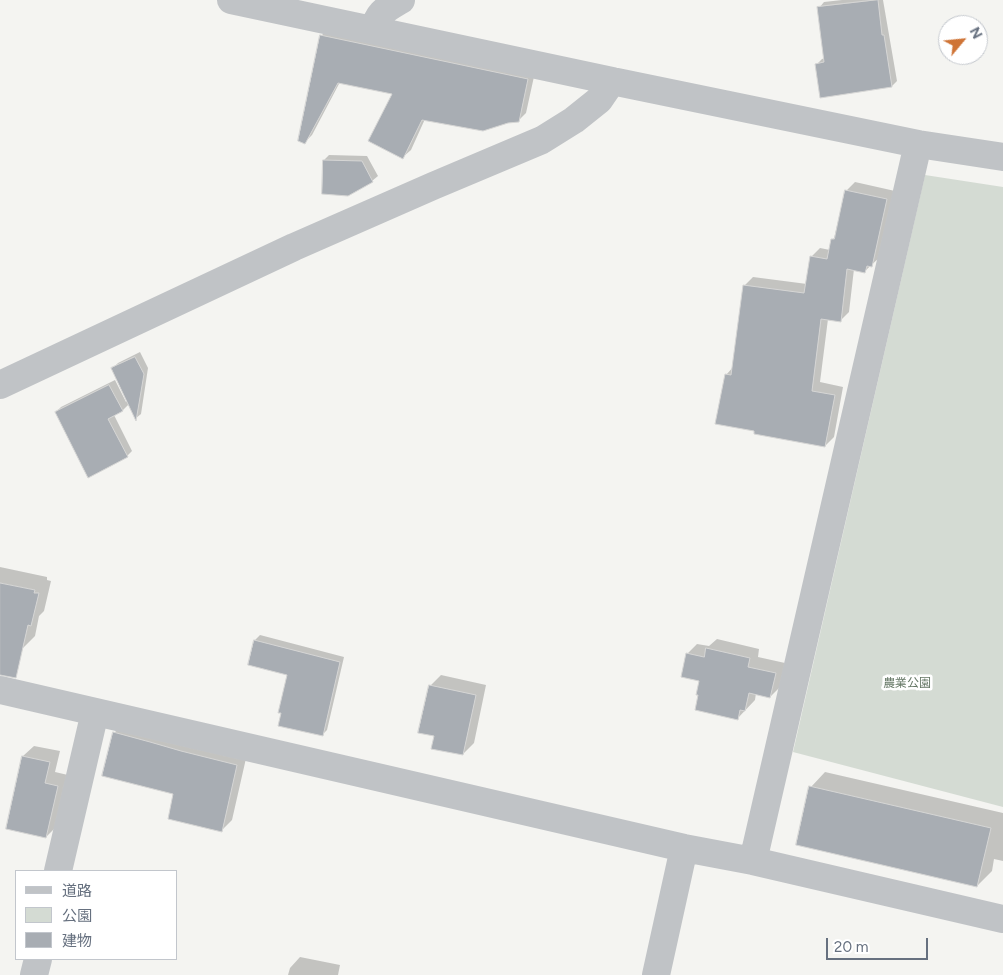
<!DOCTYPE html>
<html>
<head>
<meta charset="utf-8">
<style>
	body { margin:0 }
	#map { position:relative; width:1003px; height:975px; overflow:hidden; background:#f4f4f1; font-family:Figtree,"Noto Sans JP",sans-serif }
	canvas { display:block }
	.legend { position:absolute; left:15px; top:870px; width:162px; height:90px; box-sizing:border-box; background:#fff; border:1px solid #c2c6cc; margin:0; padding:6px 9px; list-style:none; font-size:15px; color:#66707f }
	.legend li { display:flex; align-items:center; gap:10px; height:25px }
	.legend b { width:25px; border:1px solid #c2c6cc }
	.north { position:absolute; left:938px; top:15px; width:50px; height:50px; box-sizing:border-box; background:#fff; border:1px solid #c2c6cc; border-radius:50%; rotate:62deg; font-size:14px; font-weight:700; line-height:20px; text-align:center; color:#66707f }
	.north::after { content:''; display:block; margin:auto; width:18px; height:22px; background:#cf7436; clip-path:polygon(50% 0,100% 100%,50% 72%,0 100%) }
	.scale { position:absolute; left:826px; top:938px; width:102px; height:22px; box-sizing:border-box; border:2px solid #66707f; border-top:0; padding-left:6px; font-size:15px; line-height:18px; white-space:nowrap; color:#66707f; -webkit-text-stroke:4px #fff; paint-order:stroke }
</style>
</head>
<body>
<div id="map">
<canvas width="1003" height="975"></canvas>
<ul class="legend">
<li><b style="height:6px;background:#c0c3c6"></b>道路</li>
<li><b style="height:14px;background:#d4dbd3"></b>公園</li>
<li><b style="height:14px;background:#a8adb3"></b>建物</li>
</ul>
<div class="north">N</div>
<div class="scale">20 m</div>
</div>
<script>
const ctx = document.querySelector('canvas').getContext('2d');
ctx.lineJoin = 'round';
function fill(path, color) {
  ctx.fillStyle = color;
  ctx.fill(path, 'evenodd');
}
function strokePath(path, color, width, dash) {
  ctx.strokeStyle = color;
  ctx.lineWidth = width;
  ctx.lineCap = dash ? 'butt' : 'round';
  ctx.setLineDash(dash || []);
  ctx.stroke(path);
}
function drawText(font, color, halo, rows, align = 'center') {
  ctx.font = font + ' Figtree,"Noto Sans JP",sans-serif';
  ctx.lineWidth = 5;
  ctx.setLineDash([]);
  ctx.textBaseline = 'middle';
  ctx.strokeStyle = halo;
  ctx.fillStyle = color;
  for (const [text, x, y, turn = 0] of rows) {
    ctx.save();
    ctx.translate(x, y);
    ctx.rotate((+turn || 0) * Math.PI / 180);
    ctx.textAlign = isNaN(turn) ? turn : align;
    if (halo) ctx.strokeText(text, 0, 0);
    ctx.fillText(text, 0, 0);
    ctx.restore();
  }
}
fill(new Path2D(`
	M 925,175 L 1003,187 L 1003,807 L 793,752 Z`), '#d4dbd3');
fill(new Path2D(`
	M 842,0 L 883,0 L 897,81 L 892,86 L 817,64 L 822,59 L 825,58 L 819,8 L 824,2 Z
	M 329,28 L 535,72 L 526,113 L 518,121 L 425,119 L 411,150 L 403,157 L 393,93 L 340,82 L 312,135 L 305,142 L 321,36 Z
	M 329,155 L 367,156 L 378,176 L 372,181 L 347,194 L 324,160 Z
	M 855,182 L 895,191 L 880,257 L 865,271 L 854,269 L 849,312 L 841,320 L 828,319 L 820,382 L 843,387 L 834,437 L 825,446 L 726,375 L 734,366 L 744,286 L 753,277 L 807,284 L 811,257 L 820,248 L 830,250 L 833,239 L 836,236 L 846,191 Z
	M 140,352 L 148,368 L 141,414 L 136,418 L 129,404 L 123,410 L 114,415 L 132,451 L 127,456 L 56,412 L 61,407 L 115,380 L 126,402 L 128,401 L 113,368 L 118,363 Z
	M 0,567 L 47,577 L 47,580 L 51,581 L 44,611 L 39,616 L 35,636 L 22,649 L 0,649 Z
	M 260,635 L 344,657 L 327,730 L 322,735 L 288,674 L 255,640 Z
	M 717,639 L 759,649 L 758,657 L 785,663 L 780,687 L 770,697 L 756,693 L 755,700 L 737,719 L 701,680 L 687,654 L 697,644 L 709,646 Z
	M 441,675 L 486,685 L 474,743 L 463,754 L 435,735 L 430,686 Z
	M 124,723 L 247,754 L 232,820 L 222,830 L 175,793 L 114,733 Z
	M 34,746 L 60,751 L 55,772 L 68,775 L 57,826 L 46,837 L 23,756 Z
	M 825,772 L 1003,813 L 1003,861 L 994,859 L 992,871 L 977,886 L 811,787 Z
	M 300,957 L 340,965 L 338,975 L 288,975 L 290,968 Z`), '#0003');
const building = new Path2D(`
	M 878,0 L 882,35 L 884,35 L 892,87 L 820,98 L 815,64 L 824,62 L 817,7 Z
	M 320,35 L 528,79 L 519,122 L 508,123 L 483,131 L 422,120 L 403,159 L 368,141 L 392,94 L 338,83 L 305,144 L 298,141 Z
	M 323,160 L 362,161 L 373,182 L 348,196 L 322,194 Z
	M 845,190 L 887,199 L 872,267 L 867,266 L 865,273 L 847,269 L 841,322 L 821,319 L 812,391 L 835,395 L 825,447 L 754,434 L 754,431 L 715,424 L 725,374 L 731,375 L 743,285 L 804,293 L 810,256 L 827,259 L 831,239 L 834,239 Z
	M 135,357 L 144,374 L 136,421 L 111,368 Z
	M 109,385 L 123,411 L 108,419 L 128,457 L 88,478 L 55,412 Z
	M 0,583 L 35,590 L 34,593 L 39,593 L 31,626 L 28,625 L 16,678 L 0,675 Z
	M 254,640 L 340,662 L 323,736 L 278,726 L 281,713 L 278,713 L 287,675 L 248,665 Z
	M 706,648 L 750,658 L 748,667 L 776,673 L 770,698 L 749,693 L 745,711 L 740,710 L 738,720 L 695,710 L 698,695 L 696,695 L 699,681 L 681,677 L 686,653 L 704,657 Z
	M 429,685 L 476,695 L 463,755 L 431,749 L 434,736 L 418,733 Z
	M 113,732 L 150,742 L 181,751 L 237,765 L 222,832 L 168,819 L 173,794 L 102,776 Z
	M 22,756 L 50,762 L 45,783 L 58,786 L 46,838 L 6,829 Z
	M 809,786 L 991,828 L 977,887 L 796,845 Z`);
fill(building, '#a8adb3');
strokePath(building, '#d5d5d4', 1);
strokePath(new Path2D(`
	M 231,0 L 612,81 L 918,144 L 1003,157
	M 374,30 C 378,12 386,9 401,0
	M 0,385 L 294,247 L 433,186 L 542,140 L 574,120 L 599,100 L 612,81
	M 0,690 L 684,848 L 753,861 L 1003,919
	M 753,861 L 918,144
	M 58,871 L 95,712
	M 34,975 L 38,959
	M 656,975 L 684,848`), '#c0c3c6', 28);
drawText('12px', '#657765', '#fff', [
	["農業公園",907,683]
]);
</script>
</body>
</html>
